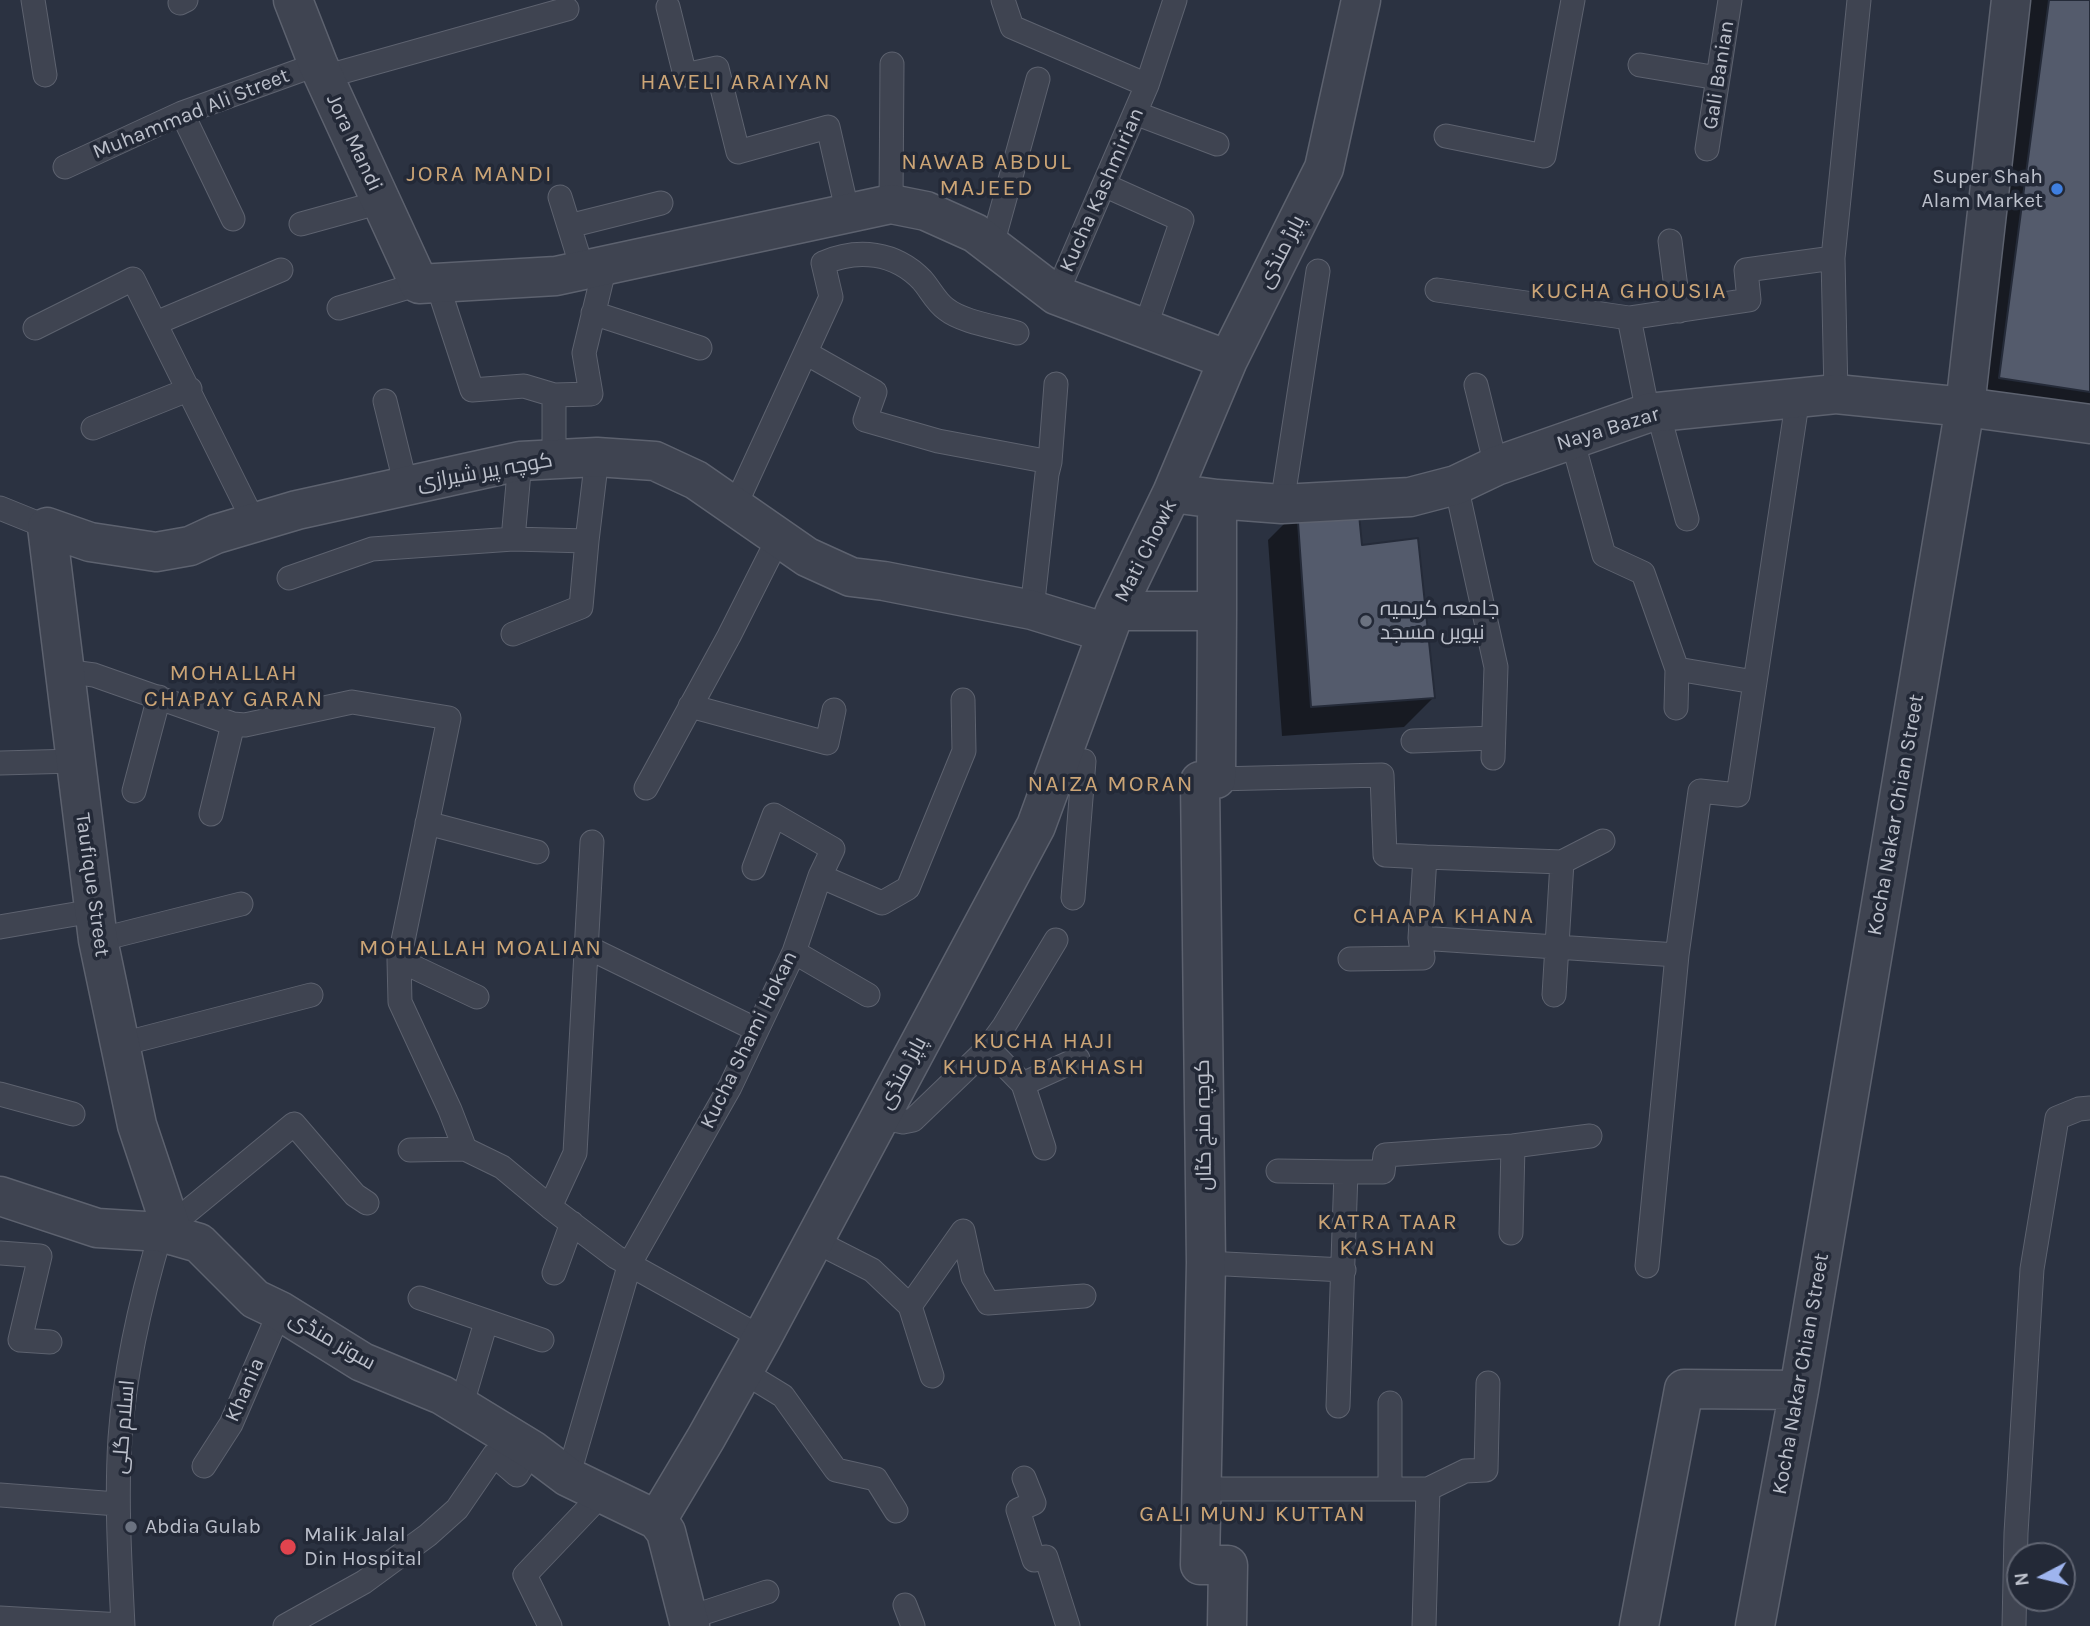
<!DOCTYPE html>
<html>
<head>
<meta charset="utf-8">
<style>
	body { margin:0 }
	#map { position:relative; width:2090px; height:1626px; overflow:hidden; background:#2b3241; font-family:Karla,sans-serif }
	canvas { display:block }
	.north { position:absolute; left:2006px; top:1542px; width:70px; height:70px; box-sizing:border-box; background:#232937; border:2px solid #606572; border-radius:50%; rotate:263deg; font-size:19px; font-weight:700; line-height:28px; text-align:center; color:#bcc0cb }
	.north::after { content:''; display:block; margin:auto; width:24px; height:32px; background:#9eb4ee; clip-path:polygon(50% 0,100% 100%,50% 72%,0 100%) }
</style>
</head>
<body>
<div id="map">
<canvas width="2090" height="1626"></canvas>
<div class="north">N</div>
</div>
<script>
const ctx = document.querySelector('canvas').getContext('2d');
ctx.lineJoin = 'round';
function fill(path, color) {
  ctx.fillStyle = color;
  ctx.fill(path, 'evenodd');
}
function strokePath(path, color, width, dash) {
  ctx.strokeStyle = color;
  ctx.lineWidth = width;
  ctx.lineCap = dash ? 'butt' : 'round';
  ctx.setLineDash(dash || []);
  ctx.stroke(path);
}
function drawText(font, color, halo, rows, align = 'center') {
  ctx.font = font + ' Karla,Cairo,sans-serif';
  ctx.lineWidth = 7;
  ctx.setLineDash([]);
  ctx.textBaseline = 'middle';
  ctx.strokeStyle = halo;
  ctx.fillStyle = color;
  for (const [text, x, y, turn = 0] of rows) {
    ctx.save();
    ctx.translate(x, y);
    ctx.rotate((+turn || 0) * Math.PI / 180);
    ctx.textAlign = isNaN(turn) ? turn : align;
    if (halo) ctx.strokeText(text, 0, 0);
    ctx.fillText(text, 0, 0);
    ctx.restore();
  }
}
fill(new Path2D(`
	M 2017,0 L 2090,0 L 2090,435 L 1962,416 Z
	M 1298,510 L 1361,546 L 1433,698 L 1404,727 L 1282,736 L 1268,540 Z`), '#0007');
const building = new Path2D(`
	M 2049,0 L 2090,0 L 2090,392 L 1999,378 Z
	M 1358,504 L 1362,545 L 1418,538 L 1435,698 L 1311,707 L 1297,508 Z`);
fill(building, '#545b6c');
strokePath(building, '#252b39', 2);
const lane = new Path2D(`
	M 33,0 L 45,75
	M 1003,0 L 1012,27 L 1147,85
	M 180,3 L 186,0
	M 668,7 L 685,75 L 717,68 L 738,152 L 828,127 L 848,214
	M 1640,65 L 1718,78
	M 324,77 L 567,9
	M 182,113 L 233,219
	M 1135,113 L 1217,144
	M 1446,136 L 1544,156 L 1573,0
	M 1707,149 L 1730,0
	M 65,167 L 182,113 L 318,64
	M 1104,185 L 1182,220 L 1145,328
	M 560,197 L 583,271
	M 891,204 L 892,64
	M 301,224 L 381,202
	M 569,226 L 661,203
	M 1670,241 L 1679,311
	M 992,245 L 1038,79
	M 437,283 L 472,390 L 524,386 L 554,395
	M 1437,290 L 1629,318
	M 1056,295 L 1147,85 L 1175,0
	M 339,308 L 419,284
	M 593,313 L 700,348
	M 156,323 L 281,270
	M 35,328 L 133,279 L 254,522
	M 806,353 L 875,392 L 865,420 L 938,441 L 1050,462
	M 1476,385 L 1496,466
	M 1836,394 L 1833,258 L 1859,0
	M 385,401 L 406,486
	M 1658,412 L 1687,519
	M 1648,413 L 1629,318 L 1749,300 L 1746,270 L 1833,258
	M 93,428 L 190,389
	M 1572,439 L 1604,555 L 1643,573 L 1677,669 L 1676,708
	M 554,458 L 554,395 L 591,394 L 584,353 L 605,266
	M 520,461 L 513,539 L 587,541 L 597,457
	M 1456,485 L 1496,667 L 1493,758
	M 1282,504 L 1318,271
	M 735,506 L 831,297 L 823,263 C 858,248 895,252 922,280 C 930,289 936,302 946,309 C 962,322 997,327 1017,333
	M 0,508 L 47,527
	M 289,578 L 372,549 L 513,539
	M 1032,610 L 1047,474 L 1050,462 L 1056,384
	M 513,634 L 581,607 L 587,541
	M 1677,669 L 1754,682
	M 64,671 L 94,675 L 233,724 L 245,725 L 352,702 L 449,718 L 399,960 L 400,1002 L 450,1110 L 465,1149 L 502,1167 L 550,1207 L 616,1257 L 762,1338
	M 690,706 L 827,743 L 834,710
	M 1413,741 L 1493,738
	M 1061,758 L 1084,761 L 1073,898
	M 0,763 L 75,761
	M 1216,779 L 1382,775 L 1385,855 L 1425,857 L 1420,938 L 1677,955
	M 646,788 L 729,636 L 779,537
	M 134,791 L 159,697
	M 211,814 L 233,724
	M 427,823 L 537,852
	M 1425,857 L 1562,862 L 1554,995
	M 1562,862 L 1603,841
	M 754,868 L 774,815 L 833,849 L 820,876
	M 0,927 L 93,911
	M 98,940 L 241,904
	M 587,947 L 757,1030
	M 794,952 L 868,995
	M 1350,959 L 1423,958 L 1420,938
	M 399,960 L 477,997
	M 122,1044 L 311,995
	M 988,1048 L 1023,1084 L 1078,1059
	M 1023,1084 L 1044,1148
	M 0,1094 L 73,1114
	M 879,1117 L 903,1122 L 913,1120 L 988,1048 L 1004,1026 L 1056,940
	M 410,1150 L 465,1149
	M 1278,1171 L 1346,1172
	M 550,1207 L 575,1153 L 592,842
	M 170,1226 L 294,1124 L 355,1195 L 367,1203
	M 1511,1233 L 1513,1146
	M 813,1240 L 872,1270 L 910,1306 L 963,1231 L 973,1277 L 988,1303 L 1084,1296
	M 0,1253 L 40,1256 L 20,1340 L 50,1342
	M 1206,1263 L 1344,1270
	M 1647,1266 L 1677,955 L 1700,791 L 1738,795 L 1798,397
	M 554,1273 L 572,1223
	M 420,1298 L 542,1340
	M 910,1306 L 932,1376
	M 742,1371 L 783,1396 L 836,1470 L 876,1479 L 896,1511
	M 1338,1406 L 1346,1172 L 1383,1172 L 1385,1155 L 1513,1146 L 1590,1136
	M 461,1407 L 486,1322
	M 204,1466 L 231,1424 L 280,1311
	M 568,1477 L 630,1263 L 730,1087 L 794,952 L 820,876 L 882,903 L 908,888 L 964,751 L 963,700
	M 1024,1478 L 1034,1503 L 1018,1510 L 1034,1560 L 1046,1557 L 1068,1626
	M 1201,1489 L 1428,1489 L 1424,1626
	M 1390,1489 L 1390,1403
	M 1428,1489 L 1465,1471 L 1486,1470 L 1488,1383
	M 0,1495 L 117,1504
	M 905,1605 L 913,1626
	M 0,1618 L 122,1625
	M 688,1618 L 767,1592
	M 123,1626 C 120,1563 116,1501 120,1438 C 125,1368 141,1299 161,1232
	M 285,1626 L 364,1582 L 428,1535 L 457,1509 L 494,1455 L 517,1475 L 532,1450
	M 550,1626 L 525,1575 L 603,1493
	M 2014,1626 L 2016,1533 L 2032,1269 L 2057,1118 L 2079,1109 L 2090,1108`);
const street = new Path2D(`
	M 293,0 L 318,64 L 419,284 L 556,276 L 891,204 L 926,211 L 975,233 L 1056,295 L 1228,360
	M 1172,493 L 1228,360 L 1324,168 L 1361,0
	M 1217,499 L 1282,504 L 1410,497 L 1456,485 L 1496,466 L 1648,413 L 1836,394 L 1965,407 L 2090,424
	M 1217,611 L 1216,779 L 1200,781 L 1206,1263 L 1200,1565 L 1228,1565 L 1227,1626
	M 0,1196 L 97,1228 L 161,1232 L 199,1243 L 255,1299 L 280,1311 L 362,1362 L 442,1395 L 532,1450 L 568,1477 L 657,1520 L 666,1532 L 690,1626
	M 174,1236 L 137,1125 L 98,940 L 47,527 L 90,542 L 156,552 L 190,546 L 216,534 L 297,510 L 520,461 L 597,457 L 655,461 L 696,480 L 807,557 L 851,577 L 884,581 L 1032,610 L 1107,633
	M 657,1520 L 706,1438 L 762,1338 L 1036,826 L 1115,611 L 1172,493 L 1217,499 L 1217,611 L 1115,611
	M 1639,1626 L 1684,1389 L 1799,1390
	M 1755,1626 L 1799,1390 L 1965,407 L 2011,0`);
strokePath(lane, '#5d626f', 25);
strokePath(street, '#5d626f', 41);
strokePath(lane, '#3f4451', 23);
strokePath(street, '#3f4451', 38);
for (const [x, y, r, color] of [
	[2057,189,7,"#3f7fe0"],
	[1366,621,7,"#6b7280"],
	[131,1527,7,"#6b7280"],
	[288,1547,9,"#e0444e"]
]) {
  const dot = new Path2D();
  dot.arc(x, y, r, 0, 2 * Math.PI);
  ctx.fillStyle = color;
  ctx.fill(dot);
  strokePath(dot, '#232937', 2.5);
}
drawText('21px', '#bcc0cb', '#232937', [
	["Gali Banian",1719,75,-81],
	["Muhammad Ali Street",191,114,-22],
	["Jora Mandi",354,143,65],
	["Kucha Kashmirian",1102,190,-66],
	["پاپڑ منڈی",1282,252,-63],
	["Naya Bazar",1608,429,-17],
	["کوچہ پیر شیرازی",485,472,-10],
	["Mati Chowk",1146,551,-63],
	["Kocha Nakar Chian Street",1896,815,-80],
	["Taufique Street",92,885,82],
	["Kucha Shami Hokan",749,1040,-64],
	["پاپڑ منڈی",903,1073,-62],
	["کوچہ منج کٹاں",1204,1125,-91],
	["سوتر منڈی",332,1341,30],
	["Kocha Nakar Chian Street",1801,1374,-80],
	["Khania",245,1390,-66],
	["اسلام گلی",124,1427,-85]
]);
drawText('21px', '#bcc0cb', '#232937', [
	["Super Shah",2043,177,"right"],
	["Alam Market",2043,201,"right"],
	["جامعہ کریمیہ",1380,609],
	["نیویں مسجد",1380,633],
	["Abdia Gulab",145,1527],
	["Malik Jalal",304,1535],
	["Din Hospital",304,1559]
], 'left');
ctx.letterSpacing = '2px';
drawText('23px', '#cca576', '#232937', [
	["HAVELI ARAIYAN",736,82],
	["NAWAB ABDUL",987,162],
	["MAJEED",987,188],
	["JORA MANDI",480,174],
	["KUCHA GHOUSIA",1629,291],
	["MOHALLAH",234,673],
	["CHAPAY GARAN",234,699],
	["NAIZA MORAN",1111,784],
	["CHAAPA KHANA",1444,916],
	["MOHALLAH MOALIAN",481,948],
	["KUCHA HAJI",1044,1041],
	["KHUDA BAKHASH",1044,1067],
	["KATRA TAAR",1388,1222],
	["KASHAN",1388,1248],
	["GALI MUNJ KUTTAN",1253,1514]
]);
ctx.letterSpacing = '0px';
</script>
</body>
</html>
